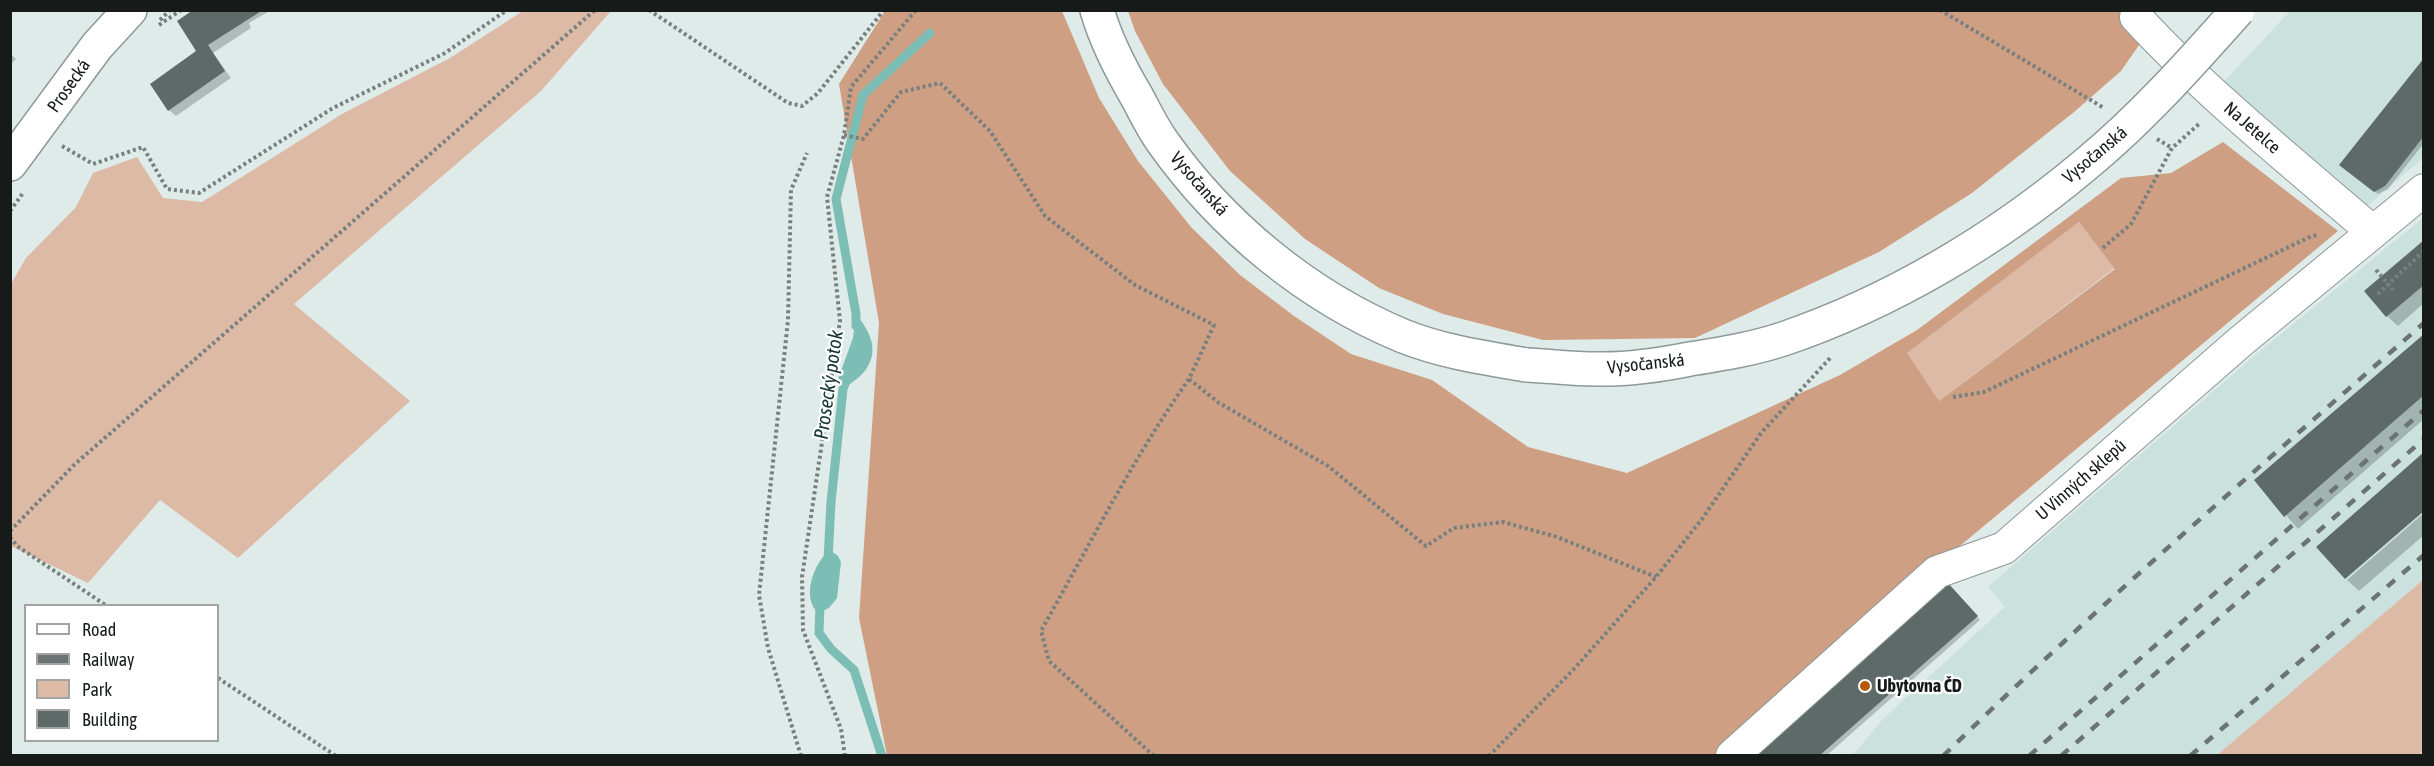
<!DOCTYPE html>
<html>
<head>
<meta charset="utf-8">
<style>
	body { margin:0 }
	#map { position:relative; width:2434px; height:766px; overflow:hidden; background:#deebe9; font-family:"Asap Condensed",sans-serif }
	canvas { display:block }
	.frame { position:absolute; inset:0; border:12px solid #161b1a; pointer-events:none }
	.legend { position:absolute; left:24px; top:604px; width:195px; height:138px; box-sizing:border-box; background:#fff; border:2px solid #a2a4a3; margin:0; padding:8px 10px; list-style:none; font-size:18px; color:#161b1a }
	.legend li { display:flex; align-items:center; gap:12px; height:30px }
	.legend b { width:30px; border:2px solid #a2a4a3 }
</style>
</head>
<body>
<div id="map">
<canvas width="2434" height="766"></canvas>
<div class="frame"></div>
<ul class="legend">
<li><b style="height:8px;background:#fff"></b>Road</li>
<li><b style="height:8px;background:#6c7473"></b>Railway</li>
<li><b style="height:16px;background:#ddbaa6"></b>Park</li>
<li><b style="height:16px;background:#5e6a68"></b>Building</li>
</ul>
</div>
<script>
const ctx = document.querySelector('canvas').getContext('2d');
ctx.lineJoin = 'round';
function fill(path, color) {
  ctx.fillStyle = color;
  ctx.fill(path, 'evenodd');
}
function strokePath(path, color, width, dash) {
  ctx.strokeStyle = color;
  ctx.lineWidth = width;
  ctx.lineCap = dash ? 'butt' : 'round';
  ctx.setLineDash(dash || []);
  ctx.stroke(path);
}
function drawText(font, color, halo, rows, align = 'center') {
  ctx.font = font + ' "Asap Condensed",sans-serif';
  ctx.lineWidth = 4.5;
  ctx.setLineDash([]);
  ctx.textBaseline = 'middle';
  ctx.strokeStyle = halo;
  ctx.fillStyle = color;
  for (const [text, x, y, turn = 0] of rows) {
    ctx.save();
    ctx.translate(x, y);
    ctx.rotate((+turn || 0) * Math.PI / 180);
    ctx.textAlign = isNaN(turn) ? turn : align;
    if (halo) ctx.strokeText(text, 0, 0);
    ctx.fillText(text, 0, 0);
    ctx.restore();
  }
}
fill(new Path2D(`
	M 2290,11 L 2423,11 L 2423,158 L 2367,206 L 2222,84 Z
	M 2423,218 L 2423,580 L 2217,755 L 1852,756 L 1883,719 L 2005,607 L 1988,587 L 2254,356 Z`), '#cae1dd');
fill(new Path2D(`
	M 523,11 L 611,11 L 541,91 L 294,304 L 410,401 L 238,558 L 160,500 L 88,583 L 11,546 L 11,284 L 26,258 L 76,207 L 93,173 L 137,157 L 163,198 L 202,202 L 342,114 L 450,58 Z
	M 2079,222 L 2115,268 L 1939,401 L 1906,353 Z
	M 2423,580 L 2423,751 L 2418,756 L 2217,755 Z`), '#ddbaa6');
fill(new Path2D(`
	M 2121,10 L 2144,38 L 2121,71 L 2074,112 L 1972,193 L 1879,252 L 1695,338 L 1543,340 L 1443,314 L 1379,288 L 1305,239 L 1230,171 L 1163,84 L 1135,31 L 1128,11 Z
	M 885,11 L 1062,11 L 1099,98 L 1138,161 L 1191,227 L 1240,275 L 1294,316 L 1351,354 L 1432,380 L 1528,447 L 1627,473 L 1840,375 L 1917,330 L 2121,178 L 2171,173 L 2223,142 L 2338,231 L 1757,715 L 1715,755 L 887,755 L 859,618 L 879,323 L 839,84 ZM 2079,222 L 2115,269 L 1939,401 L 1907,353 Z`), '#ce9f83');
fill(new Path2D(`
	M 856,314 C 868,329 879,347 868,366 C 864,375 851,383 843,389 L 838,379 L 853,338 Z
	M 830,550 L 838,556 L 841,562 L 837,598 L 829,608 L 818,613 C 801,597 814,562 830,550 Z`), '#7cbeb6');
fill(new Path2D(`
	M 196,10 L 271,10 L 249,23 L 251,28 L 213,53 L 231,78 L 176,116 L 169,110 L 198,52 Z
	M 10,54 L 16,59 L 10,65 Z
	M 2424,60 L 2424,143 L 2388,189 L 2378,194 L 2344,168 Z
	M 2424,242 L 2424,303 L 2398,326 L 2387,316 Z
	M 2424,336 L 2424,419 L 2298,529 L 2256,480 Z
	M 2424,513 L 2424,535 L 2359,591 L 2347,580 Z
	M 1948,585 L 1980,620 L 1826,756 L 1755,756 Z`), '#0003');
strokePath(new Path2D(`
	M 856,326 L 856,314 L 836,199 L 863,95 L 930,33
	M 828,560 L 831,502 L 843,389 L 847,378
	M 820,603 L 819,633 L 831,649 L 854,670 L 882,756`), '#7cbeb6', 9);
fill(new Path2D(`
	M 193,10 L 263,10 L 208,45 L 225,71 L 168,111 L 150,84 L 196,51 L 177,21 Z
	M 2424,58 L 2424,136 L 2385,186 L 2374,192 L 2339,165 Z
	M 2424,240 L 2424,285 L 2386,317 L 2364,291 Z
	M 2424,334 L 2424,395 L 2284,517 L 2254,480 Z
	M 2424,452 L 2424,511 L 2345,579 L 2316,547 Z
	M 1948,583 L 1978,616 L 1819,756 L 1752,756 Z`), '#5e6a68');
const minor = new Path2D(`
	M 2136,17 C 2209,96 2293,163 2373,232
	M 1732,756 L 1937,572 L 2004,548 L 2240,342 L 2424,190`);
const secondary = new Path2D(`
	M 1097,10 C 1106,41 1121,70 1137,97 C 1145,112 1152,127 1162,141 C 1222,226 1307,296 1403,336 C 1443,352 1486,358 1527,365
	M 10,164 L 97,46 L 130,10`);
strokePath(minor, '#8c9997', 34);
strokePath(secondary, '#8c9997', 36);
strokePath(new Path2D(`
	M 649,10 L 788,103 L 802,106 L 818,93 L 884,10
	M 1940,10 L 2104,108
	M 160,20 L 170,10
	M 159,25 L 181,10
	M 844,135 L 863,139 L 901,92 L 940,83 L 990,131 L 1045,216 L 1135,285 L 1214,325 L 1189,379 L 1219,403 L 1328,466 L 1426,546 L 1454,528 L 1503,522 L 1557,537 L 1656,577
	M 2157,139 L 2172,148
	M 62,146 L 93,164 L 143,147 L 167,189 L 199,193 L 333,108 L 445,53 L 507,10
	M 10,211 L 23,193
	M 2103,248 L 2131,224 L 2172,148 L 2200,123
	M 2376,270 L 2393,290
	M 2378,294 L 2424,251
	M 1953,397 L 1984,392 L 2312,236 L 2319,235
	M 10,531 L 75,464 L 595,10
	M 10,537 L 17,546 L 107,606
	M 218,678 L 336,756
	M 801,756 L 768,648 L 759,595 L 788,320 L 791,190 L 807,153
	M 845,756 L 841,729 L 803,630 L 802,577 L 840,321 L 827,197 L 844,135 L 851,87 L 916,10
	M 1154,756 L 1049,661 L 1041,631 C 1089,546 1133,458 1189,379
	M 1489,756 L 1573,670 L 1656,577 L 1702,519 L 1761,433 L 1832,356`), '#77807f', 4, [3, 3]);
strokePath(minor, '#fff', 32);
strokePath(secondary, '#fff', 33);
strokePath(new Path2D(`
	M 1943,756 C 2098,605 2262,465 2424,323
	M 2029,756 L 2424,410
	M 2061,756 L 2424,439
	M 2190,756 L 2424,555`), '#6c7473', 4.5, [10, 10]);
const secondaryBridge = new Path2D(`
	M 1527,365 C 1550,366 1573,369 1595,369 C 1627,370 1660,365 1690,359 C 1721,354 1753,349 1783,339 C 1892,302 1997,239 2085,165 C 2141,119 2190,64 2238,10`);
strokePath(secondaryBridge, '#8c9997', 36, []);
strokePath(secondaryBridge, '#fff', 33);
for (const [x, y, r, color] of [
	[1865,686,6,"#b65806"]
]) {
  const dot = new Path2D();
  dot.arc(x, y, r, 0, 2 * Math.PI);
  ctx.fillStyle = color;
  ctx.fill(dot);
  strokePath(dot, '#fff', 2);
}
drawText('18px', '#161b1a', '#fff', [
	["Prosecká",69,86,-55],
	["Na Jetelce",2252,128,41],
	["Vysočanská",2095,155,-40],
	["Vysočanská",1199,184,49],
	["Vysočanská",1646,364,-6],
	["U Vinných sklepů",2081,480,-41]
]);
drawText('bold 18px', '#161b1a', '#fff', [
	["Ubytovna ČD",1877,686]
], 'left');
drawText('italic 20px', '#143532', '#fff', [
	["Prosecký potok",829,385,-82]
]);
</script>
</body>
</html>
